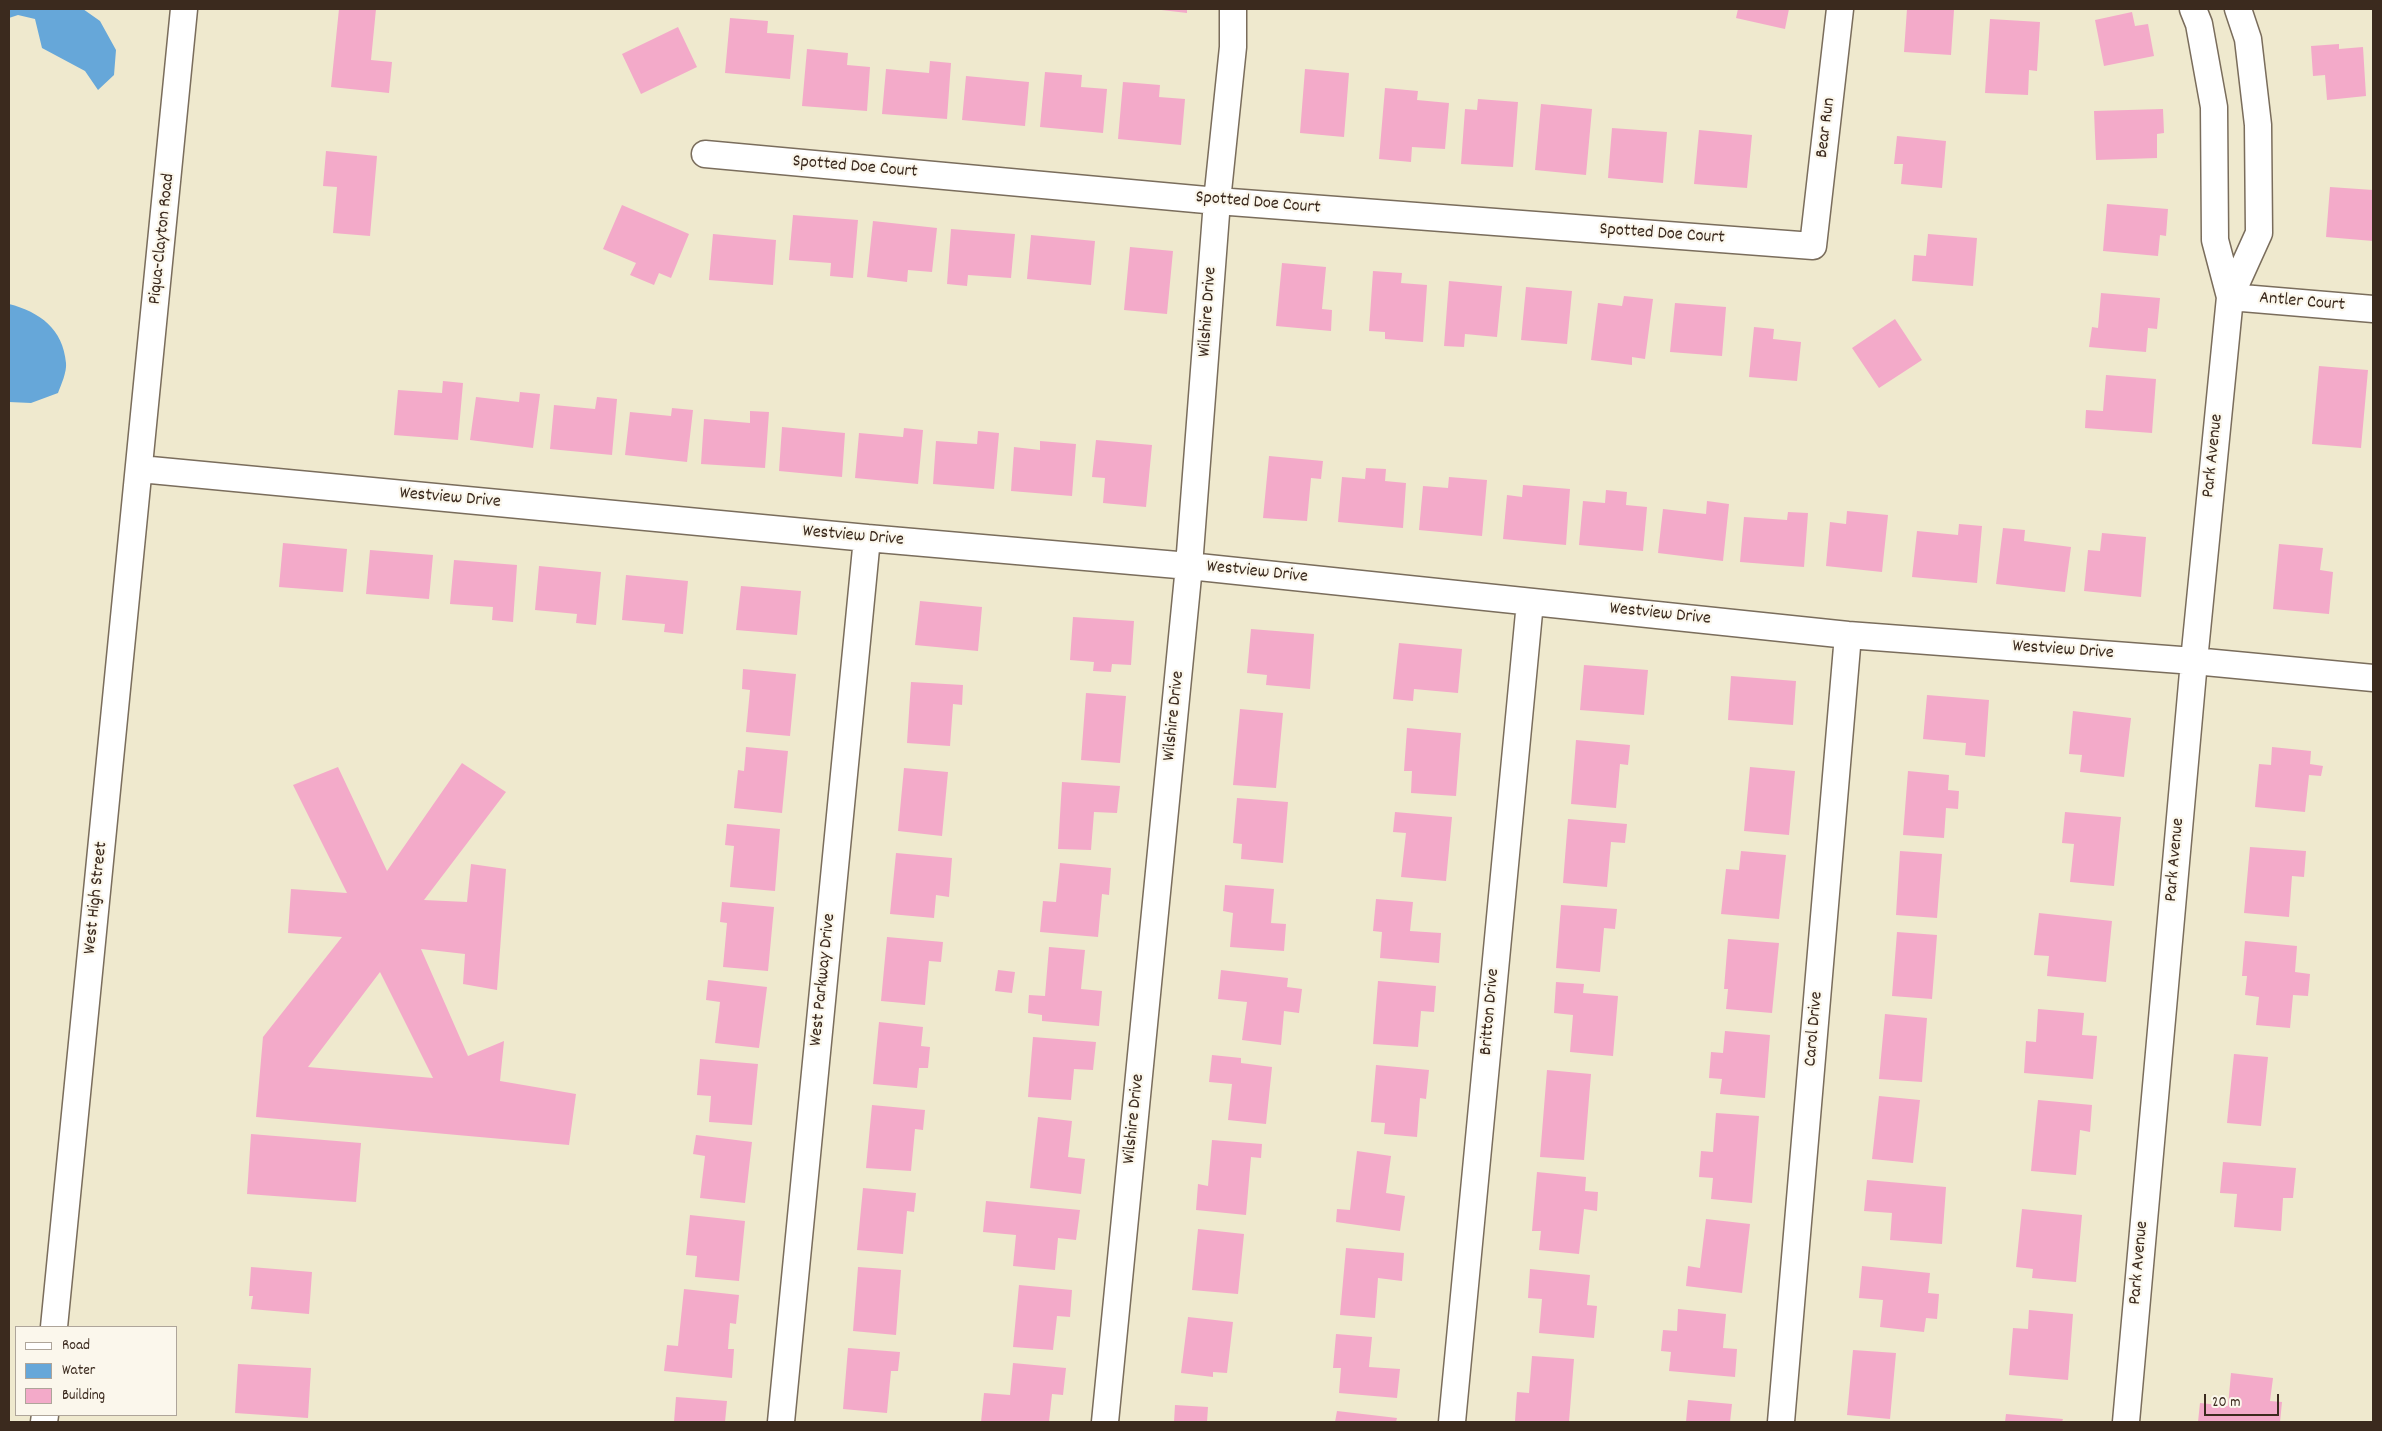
<!DOCTYPE html>
<html>
<head>
<meta charset="utf-8">
<style>
	body { margin:0 }
	#map { position:relative; width:2382px; height:1431px; overflow:hidden; background:#efe9ce; font-family:Dekko,sans-serif }
	canvas { display:block }
	.frame { position:absolute; inset:0; border:10px solid #3b2a1e; pointer-events:none }
	.legend { position:absolute; left:15px; top:1326px; width:162px; height:90px; box-sizing:border-box; background:#fbf7ec; border:1px solid #aea59a; margin:0; padding:6px 9px; list-style:none; font-size:15px; color:#3b2a1e }
	.legend li { display:flex; align-items:center; gap:10px; height:25px }
	.legend b { width:25px; border:1px solid #aea59a }
	.scale { position:absolute; left:2204px; top:1394px; width:75px; height:22px; box-sizing:border-box; border:2px solid #3b2a1e; border-top:0; padding-left:6px; font-size:15px; line-height:18px; white-space:nowrap; color:#3b2a1e; -webkit-text-stroke:4px #fbf7ec; paint-order:stroke }
</style>
</head>
<body>
<div id="map">
<canvas width="2382" height="1431"></canvas>
<div class="frame"></div>
<ul class="legend">
<li><b style="height:6px;background:#fff"></b>Road</li>
<li><b style="height:14px;background:#66a7d9"></b>Water</li>
<li><b style="height:14px;background:#f3aac9"></b>Building</li>
</ul>
<div class="scale">20 m</div>
</div>
<script>
const ctx = document.querySelector('canvas').getContext('2d');
ctx.lineJoin = 'round';
function fill(path, color) {
  ctx.fillStyle = color;
  ctx.fill(path, 'evenodd');
}
function strokePath(path, color, width, dash) {
  ctx.strokeStyle = color;
  ctx.lineWidth = width;
  ctx.lineCap = dash ? 'butt' : 'round';
  ctx.setLineDash(dash || []);
  ctx.stroke(path);
}
function drawText(font, color, halo, rows, align = 'center') {
  ctx.font = font + ' Dekko,sans-serif';
  ctx.lineWidth = 4.5;
  ctx.setLineDash([]);
  ctx.textBaseline = 'middle';
  ctx.strokeStyle = halo;
  ctx.fillStyle = color;
  for (const [text, x, y, turn = 0] of rows) {
    ctx.save();
    ctx.translate(x, y);
    ctx.rotate((+turn || 0) * Math.PI / 180);
    ctx.textAlign = isNaN(turn) ? turn : align;
    if (halo) ctx.strokeText(text, 0, 0);
    ctx.fillText(text, 0, 0);
    ctx.restore();
  }
}
fill(new Path2D(`
	M 9,9 L 83,9 L 100,21 L 116,50 L 114,75 L 98,90 L 85,71 L 42,48 L 35,19 L 18,15 L 9,18 Z
	M 9,304 C 40,312 63,329 66,363 C 67,372 61,385 58,393 L 31,403 L 9,402 Z`), '#66a7d9');
fill(new Path2D(`
	M 339,9 L 376,9 L 371,60 L 392,62 L 389,93 L 331,87 Z
	M 1153,9 L 1187,9 L 1187,13 Z
	M 1738,9 L 1789,9 L 1785,29 L 1736,18 Z
	M 1907,9 L 1954,10 L 1951,55 L 1904,52 Z
	M 2132,12 L 2135,26 L 2148,24 L 2154,56 L 2104,66 L 2095,20 Z
	M 730,18 L 768,21 L 767,33 L 794,35 L 790,79 L 725,73 Z
	M 1990,19 L 2040,22 L 2037,71 L 2029,70 L 2028,95 L 1985,93 Z
	M 678,27 L 697,67 L 641,94 L 622,54 Z
	M 2339,44 L 2339,49 L 2363,47 L 2366,96 L 2327,100 L 2325,75 L 2313,76 L 2311,46 Z
	M 807,49 L 848,53 L 847,65 L 870,67 L 867,111 L 802,106 Z
	M 930,61 L 951,63 L 947,119 L 882,114 L 886,69 L 929,73 Z
	M 1305,69 L 1349,73 L 1344,137 L 1300,133 Z
	M 1045,72 L 1082,75 L 1081,87 L 1107,89 L 1103,133 L 1040,127 Z
	M 966,76 L 1029,82 L 1025,126 L 962,120 Z
	M 1123,82 L 1160,85 L 1159,97 L 1185,99 L 1181,145 L 1118,139 Z
	M 1385,88 L 1418,91 L 1417,100 L 1449,103 L 1445,149 L 1412,147 L 1411,162 L 1379,159 Z
	M 1478,99 L 1518,102 L 1513,167 L 1461,164 L 1465,109 L 1477,110 Z
	M 1541,104 L 1592,109 L 1586,175 L 1535,170 Z
	M 2163,109 L 2164,133 L 2157,134 L 2157,158 L 2096,160 L 2094,111 Z
	M 1612,128 L 1667,132 L 1663,183 L 1608,178 Z
	M 1699,130 L 1752,135 L 1747,188 L 1694,184 Z
	M 1897,136 L 1946,141 L 1942,188 L 1901,184 L 1903,164 L 1894,164 Z
	M 326,151 L 377,156 L 370,236 L 333,233 L 337,187 L 323,186 Z
	M 2330,187 L 2373,190 L 2373,241 L 2326,237 Z
	M 2107,204 L 2168,209 L 2166,236 L 2160,235 L 2158,256 L 2103,251 Z
	M 622,205 L 689,234 L 671,278 L 659,273 L 654,285 L 630,275 L 636,263 L 603,249 Z
	M 793,215 L 858,220 L 853,278 L 830,276 L 831,263 L 789,260 Z
	M 873,221 L 937,228 L 932,272 L 908,270 L 907,282 L 867,277 Z
	M 951,229 L 1015,234 L 1011,278 L 968,275 L 967,286 L 947,284 Z
	M 713,234 L 776,240 L 773,285 L 709,280 Z
	M 1928,234 L 1977,238 L 1973,286 L 1912,281 L 1914,255 L 1926,256 Z
	M 1031,235 L 1095,241 L 1091,285 L 1027,279 Z
	M 1130,247 L 1173,251 L 1167,314 L 1124,310 Z
	M 1282,263 L 1326,267 L 1322,309 L 1332,310 L 1331,331 L 1276,326 Z
	M 1373,271 L 1402,273 L 1401,283 L 1427,285 L 1423,342 L 1385,339 L 1385,332 L 1369,331 Z
	M 1449,281 L 1502,286 L 1497,337 L 1465,334 L 1464,347 L 1444,346 Z
	M 1526,287 L 1572,291 L 1567,344 L 1521,340 Z
	M 2101,293 L 2160,298 L 2157,329 L 2148,328 L 2146,352 L 2089,347 L 2092,327 L 2098,328 Z
	M 1624,296 L 1653,299 L 1645,359 L 1632,357 L 1632,365 L 1591,360 L 1598,303 L 1622,306 Z
	M 1675,303 L 1726,307 L 1722,356 L 1670,352 Z
	M 1895,319 L 1922,360 L 1879,388 L 1852,348 Z
	M 1754,327 L 1774,329 L 1773,339 L 1801,342 L 1797,381 L 1749,377 Z
	M 2319,366 L 2368,370 L 2361,448 L 2312,444 Z
	M 2106,375 L 2156,379 L 2152,433 L 2085,428 L 2086,410 L 2103,411 Z
	M 443,381 L 463,383 L 458,440 L 394,435 L 398,390 L 442,393 Z
	M 520,392 L 540,394 L 533,448 L 470,440 L 476,397 L 519,402 Z
	M 597,397 L 617,399 L 612,455 L 550,449 L 554,405 L 595,409 Z
	M 672,408 L 693,410 L 687,462 L 625,455 L 630,412 L 671,416 Z
	M 750,411 L 769,412 L 765,468 L 701,464 L 704,419 L 750,423 Z
	M 782,427 L 845,433 L 842,477 L 779,471 Z
	M 904,428 L 923,430 L 918,484 L 855,478 L 859,433 L 903,437 Z
	M 978,431 L 999,433 L 994,489 L 933,484 L 936,441 L 977,444 Z
	M 1096,440 L 1152,445 L 1146,507 L 1103,503 L 1105,478 L 1092,477 Z
	M 1040,441 L 1076,444 L 1072,496 L 1011,491 L 1014,447 L 1040,450 Z
	M 1269,456 L 1323,461 L 1321,479 L 1311,478 L 1307,521 L 1263,518 Z
	M 1366,468 L 1386,469 L 1385,481 L 1406,483 L 1403,528 L 1338,522 L 1342,477 L 1365,479 Z
	M 1449,477 L 1487,480 L 1482,536 L 1419,530 L 1423,486 L 1448,488 Z
	M 1523,485 L 1570,489 L 1566,545 L 1503,539 L 1507,495 L 1522,497 Z
	M 1606,490 L 1627,492 L 1626,505 L 1647,507 L 1643,551 L 1579,545 L 1583,501 L 1605,503 Z
	M 1707,501 L 1729,504 L 1723,561 L 1658,553 L 1663,509 L 1706,514 Z
	M 1847,511 L 1888,515 L 1882,572 L 1826,566 L 1830,522 L 1846,524 Z
	M 1788,512 L 1808,513 L 1804,567 L 1740,562 L 1744,517 L 1787,520 Z
	M 1959,524 L 1982,526 L 1977,583 L 1912,577 L 1917,531 L 1958,535 Z
	M 2003,528 L 2025,530 L 2024,541 L 2071,547 L 2065,592 L 1996,584 Z
	M 2102,533 L 2146,537 L 2141,597 L 2084,591 L 2088,550 L 2100,551 Z
	M 283,543 L 347,549 L 343,592 L 279,587 Z
	M 2279,544 L 2323,548 L 2320,570 L 2333,572 L 2329,614 L 2273,609 Z
	M 370,550 L 433,555 L 429,599 L 366,594 Z
	M 454,560 L 517,565 L 513,622 L 492,620 L 493,607 L 450,604 Z
	M 539,566 L 601,572 L 596,625 L 576,623 L 577,614 L 535,610 Z
	M 626,575 L 688,581 L 683,634 L 664,632 L 665,624 L 622,620 Z
	M 741,586 L 801,591 L 797,635 L 736,630 Z
	M 920,601 L 982,607 L 978,651 L 915,645 Z
	M 1073,617 L 1134,621 L 1131,665 L 1112,664 L 1111,672 L 1093,671 L 1094,662 L 1070,660 Z
	M 1251,629 L 1314,634 L 1310,689 L 1266,685 L 1267,675 L 1247,673 Z
	M 1399,643 L 1462,649 L 1458,693 L 1414,689 L 1413,701 L 1393,699 Z
	M 1584,665 L 1648,670 L 1644,715 L 1580,710 Z
	M 743,669 L 796,674 L 790,736 L 746,732 L 750,690 L 742,689 Z
	M 1731,676 L 1796,681 L 1793,725 L 1728,720 Z
	M 911,682 L 963,685 L 962,705 L 953,704 L 950,746 L 907,743 Z
	M 1086,693 L 1126,696 L 1120,763 L 1081,760 Z
	M 1927,695 L 1989,700 L 1985,757 L 1965,755 L 1966,743 L 1923,739 Z
	M 1240,709 L 1283,713 L 1276,788 L 1233,785 Z
	M 2073,711 L 2131,718 L 2124,777 L 2080,772 L 2082,755 L 2069,754 Z
	M 1407,728 L 1461,733 L 1456,796 L 1411,793 L 1412,771 L 1404,771 Z
	M 1576,740 L 1630,745 L 1628,765 L 1620,764 L 1616,808 L 1571,804 Z
	M 746,747 L 788,751 L 782,813 L 734,808 L 738,770 L 744,771 Z
	M 2272,747 L 2311,751 L 2310,764 L 2323,766 L 2321,776 L 2309,775 L 2305,812 L 2255,807 L 2259,764 L 2271,765 Z
	M 462,763 L 506,792 L 424,900 L 467,902 L 471,864 L 506,869 L 497,990 L 463,984 L 465,954 L 421,949 L 468,1056 L 504,1041 L 500,1081 L 576,1094 L 569,1145 L 256,1117 L 263,1037 L 342,937 L 288,933 L 291,889 L 347,893 L 293,785 L 338,767 L 387,871 ZM 380,972 L 433,1078 L 308,1067 Z
	M 1750,767 L 1795,771 L 1789,835 L 1744,831 Z
	M 904,768 L 948,772 L 942,836 L 898,831 Z
	M 1908,771 L 1949,775 L 1948,790 L 1959,791 L 1958,809 L 1946,808 L 1944,838 L 1903,835 Z
	M 1062,782 L 1120,786 L 1117,813 L 1094,812 L 1091,850 L 1058,849 Z
	M 1237,798 L 1288,802 L 1283,863 L 1241,859 L 1242,844 L 1233,843 Z
	M 1395,812 L 1452,817 L 1446,881 L 1401,877 L 1406,833 L 1393,832 Z
	M 2065,812 L 2121,817 L 2114,886 L 2070,882 L 2074,844 L 2062,843 Z
	M 1568,819 L 1627,824 L 1625,843 L 1611,842 L 1607,887 L 1563,883 Z
	M 727,824 L 780,829 L 775,891 L 730,887 L 734,846 L 725,845 Z
	M 2250,847 L 2306,851 L 2304,877 L 2292,876 L 2289,917 L 2244,913 Z
	M 1741,851 L 1786,855 L 1779,919 L 1721,914 L 1726,869 L 1739,870 Z
	M 1900,851 L 1942,854 L 1937,918 L 1896,915 Z
	M 896,853 L 952,858 L 949,897 L 936,895 L 934,918 L 890,914 Z
	M 1060,863 L 1111,868 L 1109,895 L 1102,894 L 1098,937 L 1040,932 L 1043,901 L 1056,902 Z
	M 1225,885 L 1274,889 L 1271,923 L 1286,924 L 1284,951 L 1230,947 L 1233,913 L 1223,911 Z
	M 1376,899 L 1413,902 L 1410,931 L 1441,933 L 1439,963 L 1380,958 L 1382,932 L 1373,931 Z
	M 722,902 L 774,907 L 768,971 L 723,967 L 727,923 L 720,922 Z
	M 1561,905 L 1617,909 L 1615,929 L 1604,928 L 1600,972 L 1556,968 Z
	M 2039,913 L 2112,921 L 2106,982 L 2047,976 L 2049,956 L 2034,955 Z
	M 1897,932 L 1937,935 L 1932,999 L 1892,996 Z
	M 887,937 L 943,942 L 941,962 L 929,961 L 925,1005 L 881,1001 Z
	M 1728,939 L 1779,943 L 1772,1013 L 1726,1009 L 1728,989 L 1724,989 Z
	M 2245,941 L 2297,946 L 2295,972 L 2310,974 L 2308,996 L 2293,995 L 2290,1028 L 2256,1025 L 2259,997 L 2245,995 L 2247,976 L 2242,976 Z
	M 1049,947 L 1085,950 L 1081,989 L 1102,991 L 1099,1026 L 1042,1021 L 1042,1015 L 1028,1013 L 1029,995 L 1045,996 Z
	M 998,970 L 1015,972 L 1012,993 L 995,991 Z
	M 1221,970 L 1288,978 L 1287,987 L 1302,989 L 1299,1013 L 1284,1011 L 1281,1045 L 1242,1040 L 1247,1002 L 1218,999 Z
	M 708,980 L 767,987 L 759,1048 L 715,1043 L 720,1002 L 706,1000 Z
	M 1378,981 L 1436,986 L 1434,1012 L 1421,1011 L 1418,1047 L 1373,1044 Z
	M 1556,982 L 1584,984 L 1583,993 L 1618,996 L 1613,1056 L 1570,1052 L 1573,1015 L 1554,1013 Z
	M 2038,1009 L 2084,1013 L 2082,1035 L 2097,1036 L 2093,1079 L 2024,1073 L 2026,1041 L 2036,1042 Z
	M 1885,1014 L 1927,1018 L 1922,1082 L 1879,1079 Z
	M 879,1022 L 923,1027 L 921,1046 L 930,1047 L 928,1068 L 919,1068 L 917,1088 L 873,1084 Z
	M 1725,1031 L 1770,1035 L 1765,1098 L 1720,1094 L 1722,1079 L 1709,1078 L 1711,1052 L 1723,1053 Z
	M 1033,1037 L 1096,1042 L 1093,1070 L 1074,1069 L 1071,1100 L 1028,1097 Z
	M 2234,1054 L 2268,1057 L 2261,1126 L 2227,1123 Z
	M 1212,1055 L 1241,1058 L 1241,1063 L 1272,1067 L 1266,1124 L 1228,1120 L 1232,1084 L 1209,1082 Z
	M 700,1059 L 758,1064 L 752,1125 L 709,1122 L 711,1096 L 697,1095 Z
	M 1376,1065 L 1429,1070 L 1426,1099 L 1420,1098 L 1417,1137 L 1384,1134 L 1385,1123 L 1371,1122 Z
	M 1547,1070 L 1591,1074 L 1584,1160 L 1540,1157 Z
	M 1879,1096 L 1920,1100 L 1913,1163 L 1872,1159 Z
	M 2038,1100 L 2092,1105 L 2090,1132 L 2080,1130 L 2076,1175 L 2031,1171 Z
	M 872,1105 L 925,1110 L 923,1130 L 915,1129 L 911,1171 L 866,1168 Z
	M 1716,1113 L 1759,1116 L 1752,1203 L 1711,1199 L 1713,1178 L 1699,1177 L 1701,1151 L 1713,1152 Z
	M 1038,1117 L 1072,1121 L 1068,1157 L 1085,1159 L 1081,1194 L 1030,1188 Z
	M 251,1134 L 361,1143 L 356,1202 L 247,1194 Z
	M 696,1135 L 752,1142 L 745,1203 L 700,1198 L 705,1156 L 693,1154 Z
	M 1212,1140 L 1262,1144 L 1261,1158 L 1251,1157 L 1246,1215 L 1196,1210 L 1198,1184 L 1208,1186 Z
	M 1357,1151 L 1391,1156 L 1386,1193 L 1405,1196 L 1400,1231 L 1336,1222 L 1337,1209 L 1350,1210 Z
	M 2223,1162 L 2296,1168 L 2293,1198 L 2283,1198 L 2281,1231 L 2234,1227 L 2237,1194 L 2220,1193 Z
	M 1537,1172 L 1586,1177 L 1585,1191 L 1598,1192 L 1597,1211 L 1584,1209 L 1579,1254 L 1539,1250 L 1541,1231 L 1532,1231 Z
	M 1867,1180 L 1946,1187 L 1942,1244 L 1890,1240 L 1892,1213 L 1864,1211 Z
	M 863,1188 L 916,1193 L 914,1212 L 907,1211 L 903,1254 L 857,1250 Z
	M 986,1201 L 1080,1210 L 1076,1240 L 1058,1238 L 1055,1270 L 1013,1266 L 1016,1235 L 983,1232 Z
	M 2022,1209 L 2082,1215 L 2076,1282 L 2032,1278 L 2033,1269 L 2016,1267 Z
	M 690,1215 L 745,1221 L 739,1281 L 695,1277 L 697,1256 L 686,1255 Z
	M 1706,1219 L 1750,1224 L 1742,1293 L 1686,1286 L 1688,1266 L 1700,1268 Z
	M 1198,1229 L 1244,1234 L 1238,1294 L 1192,1290 Z
	M 1346,1248 L 1404,1253 L 1402,1281 L 1378,1278 L 1375,1318 L 1340,1315 Z
	M 1862,1266 L 1930,1273 L 1928,1293 L 1939,1294 L 1937,1319 L 1926,1318 L 1924,1332 L 1880,1327 L 1883,1300 L 1859,1298 Z
	M 251,1267 L 312,1272 L 309,1314 L 251,1309 L 253,1296 L 249,1296 Z
	M 858,1267 L 901,1270 L 896,1335 L 853,1331 Z
	M 1530,1269 L 1590,1275 L 1587,1305 L 1597,1306 L 1594,1338 L 1539,1333 L 1542,1299 L 1528,1298 Z
	M 1019,1285 L 1072,1290 L 1070,1317 L 1057,1316 L 1053,1350 L 1013,1347 Z
	M 684,1289 L 739,1295 L 736,1324 L 730,1323 L 728,1349 L 734,1349 L 732,1378 L 664,1371 L 667,1345 L 678,1346 Z
	M 1678,1309 L 1726,1314 L 1723,1348 L 1737,1349 L 1735,1377 L 1669,1371 L 1671,1352 L 1661,1351 L 1663,1330 L 1677,1331 Z
	M 2029,1310 L 2073,1314 L 2068,1380 L 2009,1375 L 2013,1328 L 2028,1329 Z
	M 1188,1317 L 1233,1322 L 1227,1373 L 1213,1372 L 1213,1377 L 1181,1373 Z
	M 1336,1334 L 1372,1337 L 1369,1367 L 1400,1369 L 1397,1398 L 1339,1393 L 1341,1368 L 1333,1368 Z
	M 848,1348 L 900,1352 L 898,1371 L 891,1371 L 887,1413 L 843,1409 Z
	M 1853,1350 L 1896,1353 L 1890,1419 L 1847,1415 Z
	M 1532,1356 L 1574,1359 L 1569,1422 L 1515,1421 L 1517,1392 L 1529,1393 Z
	M 1013,1363 L 1066,1368 L 1063,1395 L 1052,1394 L 1049,1422 L 981,1422 L 984,1393 L 1010,1395 Z
	M 238,1364 L 311,1368 L 308,1418 L 235,1413 Z
	M 2231,1373 L 2273,1378 L 2270,1401 L 2282,1402 L 2280,1422 L 2198,1422 L 2200,1403 L 2228,1406 Z
	M 676,1397 L 727,1401 L 725,1422 L 674,1422 Z
	M 1688,1400 L 1732,1404 L 1730,1422 L 1686,1422 Z
	M 1175,1405 L 1208,1407 L 1207,1422 L 1174,1422 Z
	M 1337,1411 L 1397,1418 L 1396,1422 L 1335,1422 Z
	M 2006,1414 L 2063,1419 L 2062,1422 L 2005,1422 Z`), '#f3aac9');
const minor = new Path2D(`
	M 2193,9 L 2199,24 L 2214,107 L 2215,240 L 2230,297
	M 705,154 L 1217,201 L 1813,246 L 1840,9
	M 2230,297 L 2373,309
	M 140,469 L 867,538 L 1189,566 L 1848,635 L 2194,661 L 2373,678
	M 54,1327 L 184,9
	M 44,1422 L 45,1415
	M 781,1422 L 867,538
	M 1105,1422 L 1189,566 L 1217,201 L 1233,47 L 1233,9
	M 1452,1422 L 1530,602
	M 1781,1422 L 1848,635
	M 2126,1422 L 2194,661 L 2230,297 L 2259,233 L 2258,125 L 2248,39 L 2238,9`);
strokePath(minor, '#7a6d5c', 29);
strokePath(minor, '#fff', 26);
drawText('18px', '#3b2a1e', '#fbf7ec', [
	["Bear Run",1827,128,-83],
	["Spotted Doe Court",855,168,5],
	["Spotted Doe Court",1258,204,5],
	["Spotted Doe Court",1662,235,4],
	["Piqua-Clayton Road",163,239,-84],
	["Antler Court",2302,303,5],
	["Wilshire Drive",1209,312,-86],
	["Park Avenue",2214,456,-84],
	["Westview Drive",450,499,5],
	["Westview Drive",853,537,5],
	["Westview Drive",1257,573,6],
	["Westview Drive",1660,615,6],
	["Westview Drive",2063,651,4],
	["Wilshire Drive",1175,716,-84],
	["Park Avenue",2176,860,-85],
	["West High Street",97,898,-84],
	["West Parkway Drive",824,980,-84],
	["Britton Drive",1491,1012,-85],
	["Carol Drive",1815,1029,-85],
	["Wilshire Drive",1135,1119,-84],
	["Park Avenue",2140,1263,-85]
]);
</script>
</body>
</html>
